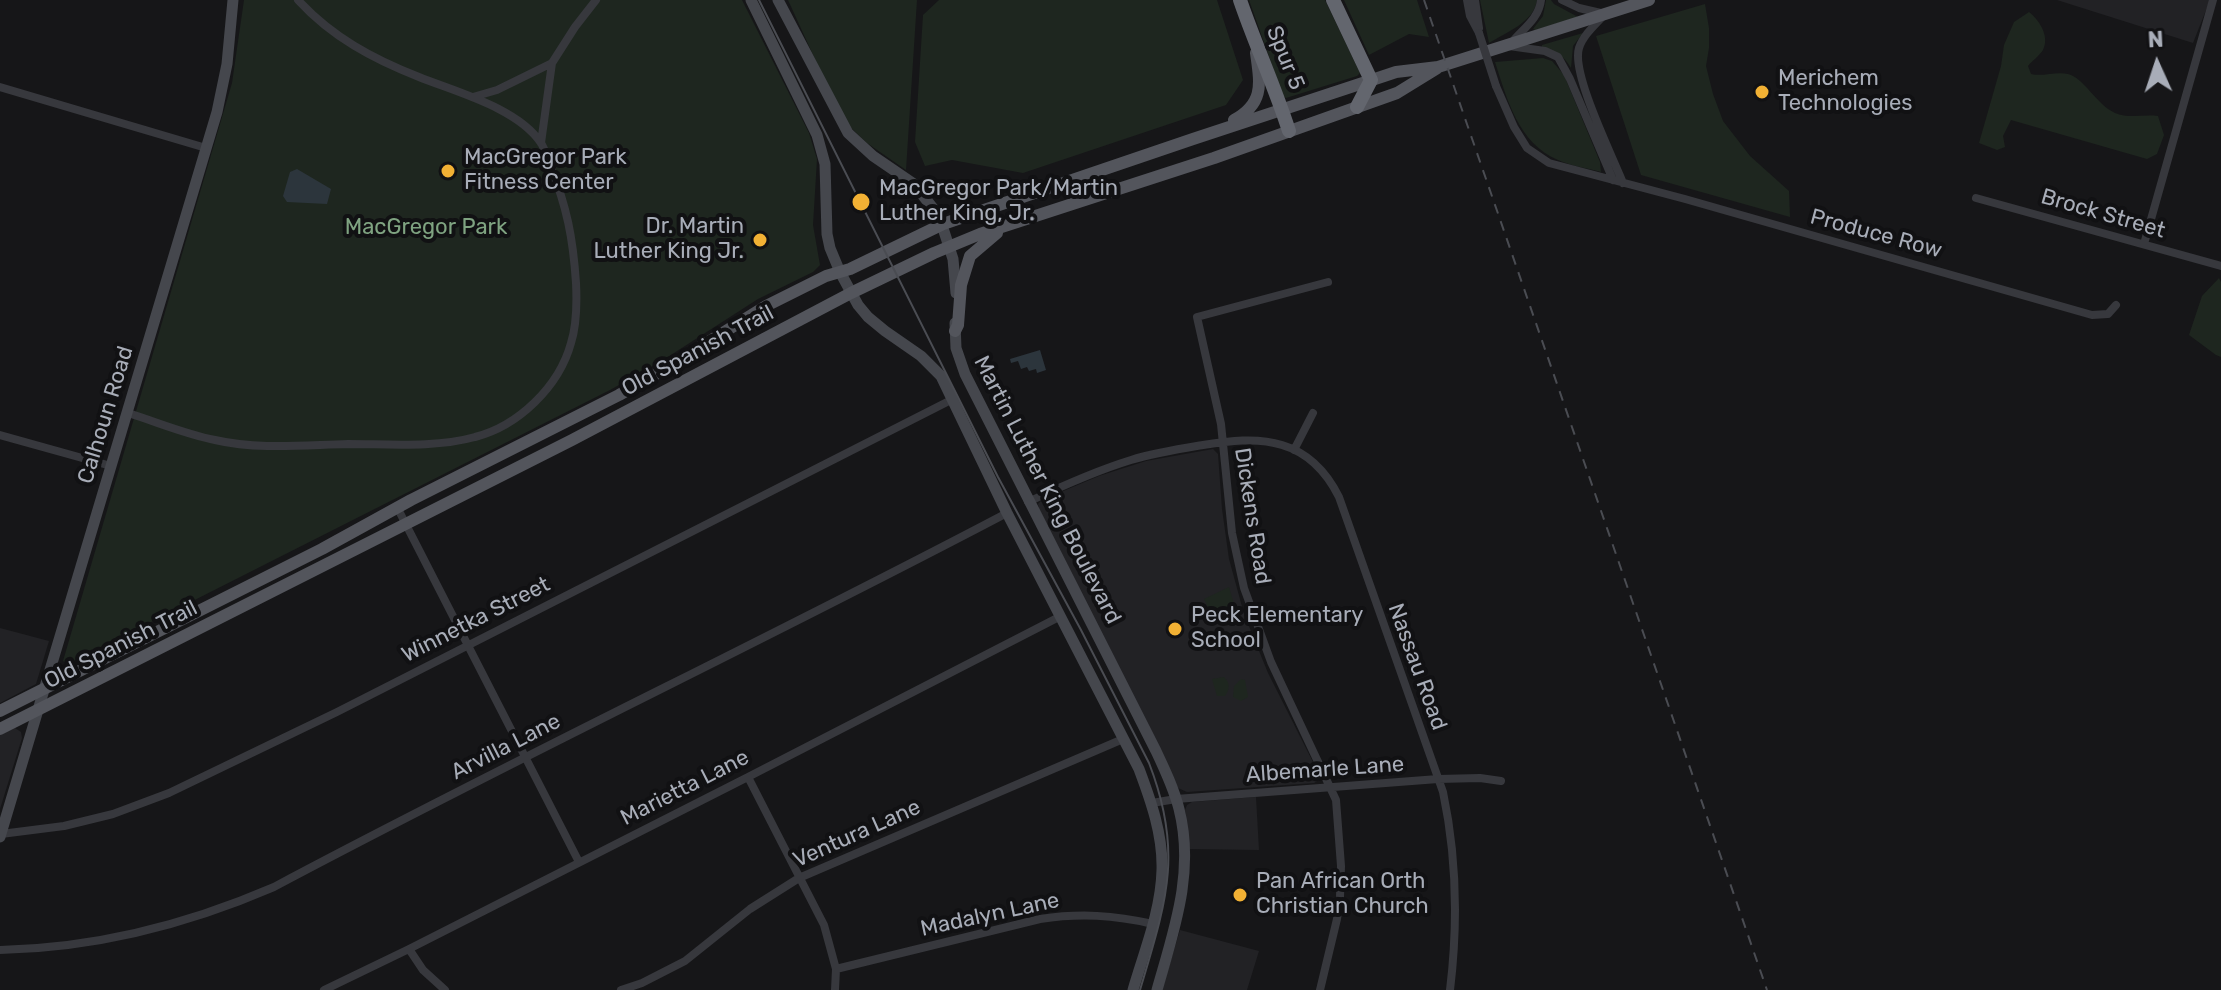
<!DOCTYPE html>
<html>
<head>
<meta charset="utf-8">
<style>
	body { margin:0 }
	#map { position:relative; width:2221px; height:990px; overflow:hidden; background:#161618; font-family:Rubik,sans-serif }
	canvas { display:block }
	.north { position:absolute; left:2117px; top:24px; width:80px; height:80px; -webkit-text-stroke:6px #111113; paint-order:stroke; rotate:357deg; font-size:22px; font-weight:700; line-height:32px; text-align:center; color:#a8adb8 }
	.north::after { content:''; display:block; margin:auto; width:28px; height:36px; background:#a8adb8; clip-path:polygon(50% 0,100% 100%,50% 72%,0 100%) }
</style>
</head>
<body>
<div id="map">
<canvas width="2221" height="990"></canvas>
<div class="north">N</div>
</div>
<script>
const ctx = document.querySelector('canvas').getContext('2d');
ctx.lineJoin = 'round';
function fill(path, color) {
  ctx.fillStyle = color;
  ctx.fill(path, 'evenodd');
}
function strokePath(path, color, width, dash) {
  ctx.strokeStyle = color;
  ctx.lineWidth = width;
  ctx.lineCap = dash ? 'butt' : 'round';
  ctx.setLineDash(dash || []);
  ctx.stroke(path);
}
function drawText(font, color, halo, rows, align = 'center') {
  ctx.font = font + ' Rubik,sans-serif';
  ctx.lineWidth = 8;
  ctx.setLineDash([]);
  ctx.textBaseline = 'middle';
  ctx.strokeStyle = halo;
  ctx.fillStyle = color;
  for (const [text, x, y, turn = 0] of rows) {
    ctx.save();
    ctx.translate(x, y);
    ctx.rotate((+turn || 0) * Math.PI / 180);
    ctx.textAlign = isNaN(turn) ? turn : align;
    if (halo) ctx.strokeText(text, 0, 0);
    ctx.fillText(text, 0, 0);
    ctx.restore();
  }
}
fill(new Path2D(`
	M 2057,0 L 2210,0 L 2193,43 Z
	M 1213,449 L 1218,454 L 1222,509 L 1229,559 L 1244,614 L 1268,673 L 1319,774 L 1319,780 L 1314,783 L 1187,792 L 1178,788 L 1039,509 L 1038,504 L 1042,500 L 1099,476 L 1146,461 Z
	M 0,628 L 49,641 L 36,684 L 0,703 Z
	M 15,728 L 21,732 L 22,738 L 0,809 L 0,735 Z
	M 1256,797 L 1259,850 L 1189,849 L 1185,810 L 1187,805 L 1192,802 Z
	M 1180,930 L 1259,951 L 1247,990 L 1162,990 Z`), '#222225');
fill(new Path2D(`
	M 244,0 L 742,0 L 809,133 L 817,159 L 813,225 L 820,265 L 813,272 L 758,299 L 660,362 L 610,390 L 68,664 L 63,661 L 232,83 Z
	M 788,0 L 917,0 L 906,170 L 867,143 L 849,126 L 835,103 Z
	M 939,0 L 1217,0 L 1243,80 L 1226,105 L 1023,173 L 952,160 L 925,166 L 915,142 L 923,15 Z
	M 1249,0 L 1325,0 L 1360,73 L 1357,76 L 1286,98 L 1283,96 Z
	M 1344,0 L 1417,0 L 1429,37 L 1409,34 L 1369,55 Z
	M 1480,0 L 1537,0 C 1534,22 1507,32 1489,43 Z
	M 1546,0 L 1551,0 L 1554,4 L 1578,17 L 1535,30 L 1533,29 L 1543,16 Z
	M 1705,4 L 1709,28 L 1709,48 L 1706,66 L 1713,94 L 1723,121 L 1750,156 L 1789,191 L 1790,217 L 1641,175 L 1596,36 Z
	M 2029,12 C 2039,20 2050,36 2043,50 C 2040,55 2031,62 2028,66 L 2031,74 C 2043,77 2056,71 2068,74 C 2084,78 2096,104 2115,113 C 2129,119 2143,114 2158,116 L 2164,135 L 2157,154 L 2147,159 L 2011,120 L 2003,136 L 2005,147 L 1997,150 L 1979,143 L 2001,66 L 2004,45 L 2014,22 Z
	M 1583,33 L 1573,46 L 1571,68 C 1563,55 1556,51 1542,47 L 1542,45 Z
	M 1543,58 L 1552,61 L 1564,75 L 1600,162 L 1601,172 C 1587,168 1571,166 1558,160 C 1518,143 1507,99 1495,62 Z
	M 2219,278 L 2221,282 L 2221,357 L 2216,355 L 2189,335 L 2202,296 Z
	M 1229,587 L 1237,614 L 1209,619 L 1211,613 L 1204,599 Z
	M 1224,677 C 1230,683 1230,689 1225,696 L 1217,696 L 1212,679 Z
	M 1241,679 L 1245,680 L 1248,697 L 1241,701 L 1233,697 L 1234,686 Z`), '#1e261f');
fill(new Path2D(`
	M 297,169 L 331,189 L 327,204 L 287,202 L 283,196 L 290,172 Z
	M 1040,350 L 1046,370 L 1037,373 L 1036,369 L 1029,371 L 1027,367 L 1021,369 L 1018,361 L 1011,363 L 1010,359 Z`), '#2c353c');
strokePath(new Path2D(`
	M 1467,0 L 1470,16 L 1479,33
	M 1475,0 L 1479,28
	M 1562,0 L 1579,8 L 1605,14 C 1596,24 1583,35 1579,48 C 1571,73 1612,155 1623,183
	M 1513,41 C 1524,28 1539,18 1541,0
	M 1509,46 L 1545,51 L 1558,57 L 1570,79 L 1613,180
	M 1496,86 L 1514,127 L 1527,148 L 1549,163 L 1685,199 L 2092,315 L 2108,314 L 2116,305
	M 0,87 L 206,148
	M 473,97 L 497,90 L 552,63 L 575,27 L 596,0
	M 541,143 L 552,63
	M 1976,198 L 2221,266
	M 2144,244 L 2213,0
	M 128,413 C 157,422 185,434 215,440 C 258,450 304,445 348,444 C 388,444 436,448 475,437 C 518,426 559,387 571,343 C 577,324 577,303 576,283 C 573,238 567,207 550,165 C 547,158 545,149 541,143 C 518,108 456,92 419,77 C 373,59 332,37 298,0
	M 0,435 L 111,466
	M 1294,450 L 1313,413
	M 1028,502 C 1062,486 1095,471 1131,460 C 1154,453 1179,449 1203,445 C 1228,441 1257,437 1282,445 C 1309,453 1327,473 1339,497 L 1443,792 C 1457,858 1458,924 1450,990
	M 397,507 L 579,862
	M 748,777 L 824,925 L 836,969 L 835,990
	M 1152,803 L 1176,799 L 1438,779 L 1480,778 L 1501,781
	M 1,834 L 64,826 L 113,814 L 169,793 L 337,712 L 953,399
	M 409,949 L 423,970 L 445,990
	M 0,950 C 96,948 186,925 274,887 C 516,758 764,641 1007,513
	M 836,969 L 1040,919 C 1080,913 1114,915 1153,924
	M 324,990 L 409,949 L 748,777 L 1061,616
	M 621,990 L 642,983 L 685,961 L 750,909 L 799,878 L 1123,739
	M 1320,990 L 1337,919 L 1340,897 L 1341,866 L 1336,800 L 1271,662 L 1244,588 L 1232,533 L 1221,424 L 1197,317 L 1328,282`), '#37383d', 8);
strokePath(new Path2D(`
	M 751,0 L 817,135 L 825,164 L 827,234 L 830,248 L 840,272 L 858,305 L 868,317 L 885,331 L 921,356 L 941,376 L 1007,513 L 1139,769 C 1151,801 1163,835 1162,870 C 1161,911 1144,952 1133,990
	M 778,0 L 848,133 L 873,156 L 914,184 L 939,216 L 953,259 L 956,293
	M 955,323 L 956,348 L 965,374 L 1156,751 C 1165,770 1174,789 1179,809 C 1195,872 1174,930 1157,990
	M 0,837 L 217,112 L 227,64 L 233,0`), '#45474d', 11);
strokePath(new Path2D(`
	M 1234,120 C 1265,103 1260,83 1256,53
	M 955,331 L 958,325 L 961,285 L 970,256 L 997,233
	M 0,711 L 322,549 L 411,500 L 619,395 L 673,364 L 766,306 L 826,276 L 850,269 L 943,224 L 1193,139 L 1381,77 L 1396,72 L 1438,67 L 1649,0
	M 0,729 L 572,440 L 851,293 L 934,253 L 980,234 L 1214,158 L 1397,93 L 1436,69`), '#53555c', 12);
strokePath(new Path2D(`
	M 1240,0 C 1255,44 1275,87 1289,131
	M 1333,0 L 1371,80 L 1357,107`), '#63666e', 14);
strokePath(new Path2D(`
	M 759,0 L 998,477 L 1081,630 L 1149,763 C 1184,853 1166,902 1140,990`), '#4a4c52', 2);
strokePath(new Path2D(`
	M 1424,0 L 1767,990`), '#4a4c52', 2, [10, 8]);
strokePath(new Path2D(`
	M 1479,33 L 1496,86`), '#37383d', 8);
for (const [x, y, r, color] of [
	[1762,92,8,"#f2b134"],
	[448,171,8,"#f2b134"],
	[861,202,10,"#f2b134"],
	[760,240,8,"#f2b134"],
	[1175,629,8,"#f2b134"],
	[1240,895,8,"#f2b134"]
]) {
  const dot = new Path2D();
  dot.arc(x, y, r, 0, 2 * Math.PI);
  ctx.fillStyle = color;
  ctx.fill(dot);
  strokePath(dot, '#111113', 3);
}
drawText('22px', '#a8adb8', '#111113', [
	["Spur 5",1285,58,68],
	["Brock Street",2103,214,16],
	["Produce Row",1876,234,15],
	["Old Spanish Trail",698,351,-28],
	["Calhoun Road",106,415,-73],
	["Martin Luther King Boulevard",1047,490,63],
	["Dickens Road",1252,516,81],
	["Winnetka Street",476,620,-27],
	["Old Spanish Trail",121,645,-27],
	["Nassau Road",1417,667,70],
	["Arvilla Lane",506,747,-27],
	["Albemarle Lane",1325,770,-4],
	["Marietta Lane",685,788,-27],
	["Ventura Lane",857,834,-24],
	["Madalyn Lane",990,915,-12]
]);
drawText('22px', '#a8adb8', '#111113', [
	["Merichem",1778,79],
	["Technologies",1778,104],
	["MacGregor Park",464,158],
	["Fitness Center",464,183],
	["MacGregor Park/Martin",879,189],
	["Luther King, Jr.",879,214],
	["Dr. Martin",744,227,"right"],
	["Luther King Jr.",744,252,"right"],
	["Peck Elementary",1191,616],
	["School",1191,641],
	["Pan African Orth",1256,882],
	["Christian Church",1256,907]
], 'left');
drawText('22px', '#7fa381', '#111113', [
	["MacGregor Park",426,228]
]);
</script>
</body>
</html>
